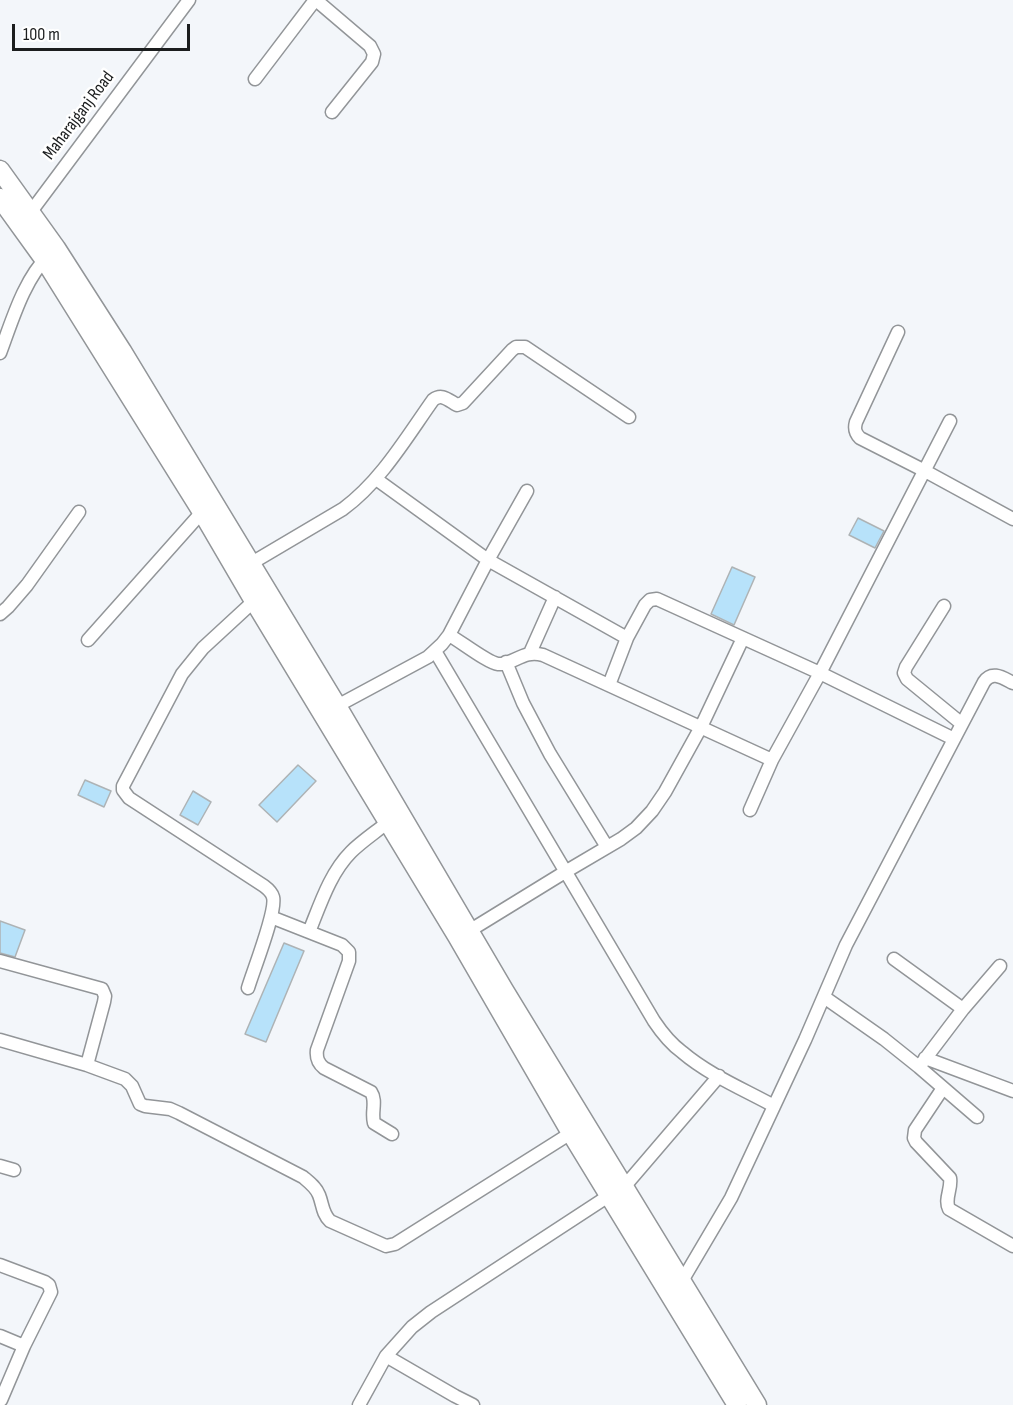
<!DOCTYPE html>
<html>
<head>
<meta charset="utf-8">
<style>
	body { margin:0 }
	#map { position:relative; width:1013px; height:1405px; overflow:hidden; background:#f3f6fa; font-family:"Sofia Sans Condensed",sans-serif }
	canvas { display:block }
	.scale { position:absolute; left:12px; top:24px; width:178px; height:27px; box-sizing:border-box; border:3px solid #1b1d1e; border-top:0; padding-left:8px; font-size:18px; line-height:21px; white-space:nowrap; color:#1b1d1e; -webkit-text-stroke:4px #fff; paint-order:stroke }
</style>
</head>
<body>
<div id="map">
<canvas width="1013" height="1405"></canvas>
<div class="scale">100 m</div>
</div>
<script>
const ctx = document.querySelector('canvas').getContext('2d');
ctx.lineJoin = 'round';
function fill(path, color) {
  ctx.fillStyle = color;
  ctx.fill(path, 'evenodd');
}
function strokePath(path, color, width, dash) {
  ctx.strokeStyle = color;
  ctx.lineWidth = width;
  ctx.lineCap = dash ? 'butt' : 'round';
  ctx.setLineDash(dash || []);
  ctx.stroke(path);
}
function drawText(font, color, halo, rows, align = 'center') {
  ctx.font = font + ' "Sofia Sans Condensed",sans-serif';
  ctx.lineWidth = 5;
  ctx.setLineDash([]);
  ctx.textBaseline = 'middle';
  ctx.strokeStyle = halo;
  ctx.fillStyle = color;
  for (const [text, x, y, turn = 0] of rows) {
    ctx.save();
    ctx.translate(x, y);
    ctx.rotate((+turn || 0) * Math.PI / 180);
    ctx.textAlign = isNaN(turn) ? turn : align;
    if (halo) ctx.strokeText(text, 0, 0);
    ctx.fillText(text, 0, 0);
    ctx.restore();
  }
}
const building = new Path2D(`
	M 858,518 L 884,531 L 875,548 L 849,535 Z
	M 732,567 L 755,577 L 734,625 L 711,614 Z
	M 298,765 L 316,781 L 277,822 L 259,805 Z
	M 85,780 L 111,791 L 104,807 L 78,795 Z
	M 193,791 L 211,802 L 198,825 L 180,815 Z
	M 0,921 L 25,930 L 15,957 L 0,953 Z
	M 284,943 L 304,951 L 266,1042 L 245,1034 Z`);
fill(building, '#b7e2fa');
strokePath(building, '#aeb3b5', 1.5);
const minor = new Path2D(`
	M 316,0 L 370,46 L 374,54 L 372,62 L 332,112
	M 255,79 L 315,0
	M 26,217 L 30,213 L 189,0
	M 898,332 L 856,422 C 854,429 855,433 860,438 L 925,471 L 1013,519
	M 0,353 C 12,321 24,279 49,255
	M 376,479 L 488,560 L 627,638
	M 250,564 L 343,509 C 381,481 406,438 433,400 C 442,393 448,400 457,405 L 463,403 L 512,350 L 516,347 L 525,347 L 629,417
	M 944,606 L 906,667 L 904,673 L 907,679 L 962,724
	M 0,614 L 8,607 L 27,585 L 79,512
	M 449,635 C 460,641 488,663 498,664 C 514,665 523,649 543,655 L 772,760
	M 88,640 L 202,512
	M 435,651 L 654,1021 C 662,1033 671,1044 682,1052 C 709,1075 743,1089 774,1106
	M 530,653 L 555,597
	M 506,662 L 523,703 L 550,754 L 607,847
	M 609,685 L 627,638 L 645,605 L 650,600 L 657,599 L 820,673 L 954,739
	M 337,706 L 428,657 L 442,644 L 449,635 L 488,560 L 527,491
	M 750,810 L 772,760 L 820,673 L 950,421
	M 271,917 L 342,945 L 349,952 L 349,961 L 317,1050 C 316,1058 318,1063 324,1068 L 371,1092 C 377,1101 371,1112 374,1123 L 392,1134
	M 469,931 L 565,872 L 621,839 L 636,828 L 652,811 L 665,792 L 701,727 L 743,638
	M 309,932 C 320,905 330,873 351,852 C 362,841 376,832 388,822
	M 894,959 L 963,1009
	M 0,961 L 102,989 L 105,996 L 104,1002 L 87,1065
	M 248,988 C 253,971 277,911 273,897 C 272,893 268,889 264,886 L 129,798 L 123,790 L 123,786 L 182,674 L 203,648 L 254,601
	M 824,997 L 884,1039 L 919,1067 L 977,1117
	M 0,1040 L 87,1065 L 125,1079 L 132,1086 L 140,1104 L 145,1106 L 170,1109 L 179,1113 L 303,1177 C 309,1182 316,1187 319,1195 C 323,1205 322,1213 330,1221 L 386,1246 L 395,1244 L 571,1133
	M 925,1058 L 1013,1091
	M 919,1067 L 963,1009 L 1000,966
	M 943,1088 L 915,1130 L 914,1138 L 916,1142 L 950,1178 C 952,1189 944,1199 949,1209 L 1013,1246
	M 0,1166 L 14,1170
	M 624,1187 L 719,1076
	M 0,1265 L 45,1282 L 49,1285 L 51,1292 L 24,1346 L 1,1400
	M 682,1281 L 731,1198 L 805,1040 L 846,945 L 984,682 C 992,670 1003,678 1013,683
	M 0,1336 L 24,1346
	M 386,1356 L 455,1396 L 473,1405
	M 359,1405 L 386,1356 L 412,1327 L 431,1312 L 610,1195`);
const highway = new Path2D(`
	M 0,170 L 56,248 L 122,351 L 337,706 L 504,990 L 757,1405
	M 0,198 L 44,259 L 202,512 L 254,601 L 457,936 L 571,1133 L 737,1405`);
strokePath(minor, '#929598', 15);
strokePath(highway, '#929598', 21);
strokePath(minor, '#fff', 12);
strokePath(highway, '#fff', 18);
drawText('18px', '#1b1d1e', '#fff', [
	["Maharajganj Road",79,116,-53]
]);
</script>
</body>
</html>
